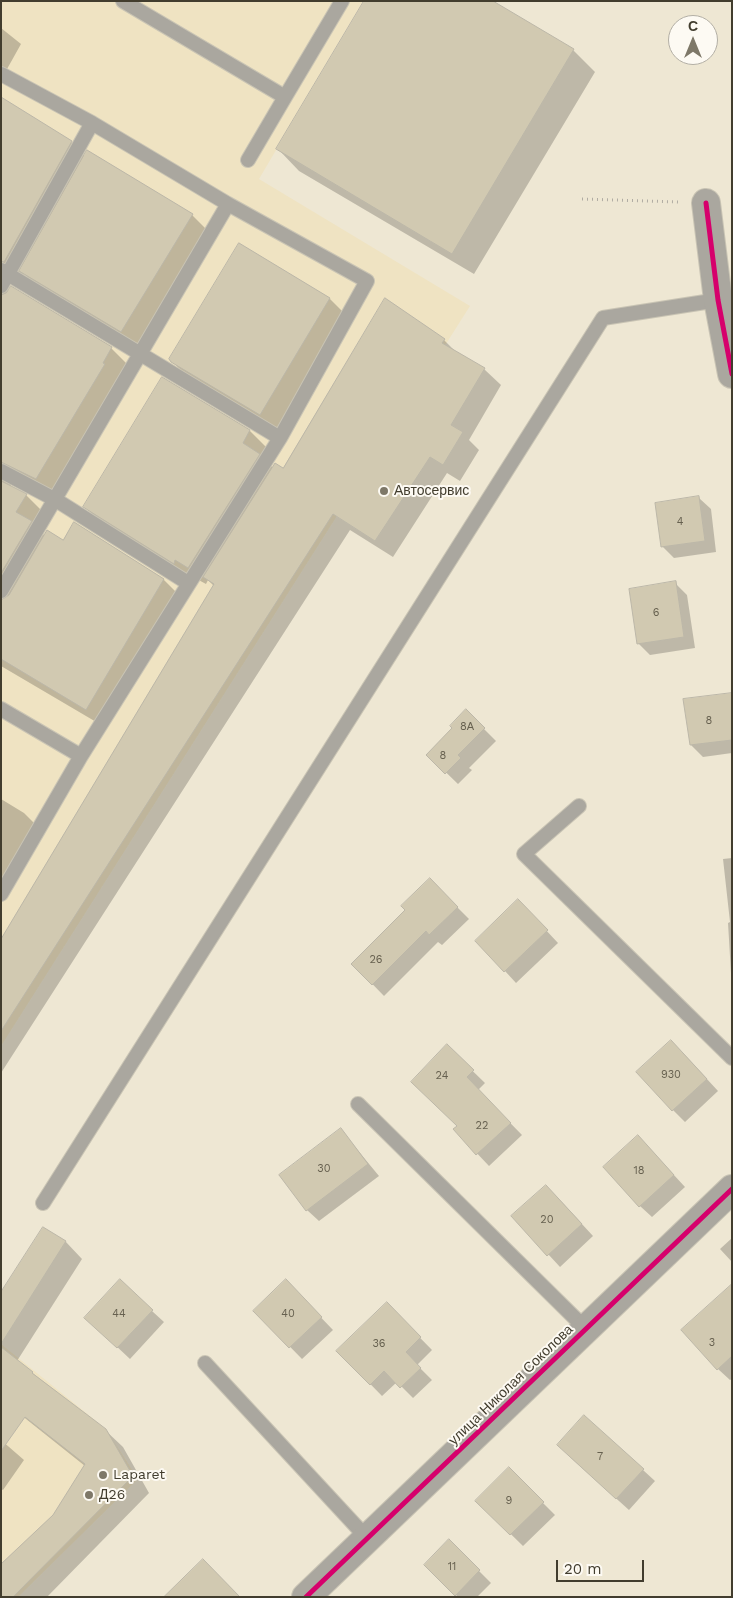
<!DOCTYPE html>
<html>
<head>
<meta charset="utf-8">
<style>
	body { margin:0 }
	#map { position:relative; width:733px; height:1598px; overflow:hidden; background:#eee7d3; font-family:"Work Sans",sans-serif }
	canvas { display:block }
	.frame { position:absolute; inset:0; border:2px solid #423d2e; pointer-events:none }
	.north { position:absolute; left:668px; top:15px; width:50px; height:50px; box-sizing:border-box; background:#fdfaf3; border:1px solid #b2aea4; border-radius:50%; rotate:0deg; font-size:14px; font-weight:700; line-height:20px; text-align:center; color:#423d2e }
	.north::after { content:''; display:block; margin:auto; width:18px; height:22px; background:#7e7868; clip-path:polygon(50% 0,100% 100%,50% 72%,0 100%) }
	.scale { position:absolute; left:556px; top:1560px; width:88px; height:22px; box-sizing:border-box; border:2px solid #423d2e; border-top:0; padding-left:6px; font-size:15px; line-height:18px; white-space:nowrap; color:#423d2e; -webkit-text-stroke:4px #fdfaf3; paint-order:stroke }
</style>
</head>
<body>
<div id="map">
<canvas width="733" height="1598"></canvas>
<div class="frame"></div>
<div class="north">С</div>
<div class="scale">20 m</div>
</div>
<script>
const ctx = document.querySelector('canvas').getContext('2d');
ctx.lineJoin = 'round';
function fill(path, color) {
  ctx.fillStyle = color;
  ctx.fill(path, 'evenodd');
}
function strokePath(path, color, width, dash) {
  ctx.strokeStyle = color;
  ctx.lineWidth = width;
  ctx.lineCap = dash ? 'butt' : 'round';
  ctx.setLineDash(dash || []);
  ctx.stroke(path);
}
function drawText(font, color, halo, rows, align = 'center') {
  ctx.font = font + ' "Work Sans",sans-serif';
  ctx.lineWidth = 4;
  ctx.setLineDash([]);
  ctx.textBaseline = 'middle';
  ctx.strokeStyle = halo;
  ctx.fillStyle = color;
  for (const [text, x, y, turn = 0] of rows) {
    ctx.save();
    ctx.translate(x, y);
    ctx.rotate((+turn || 0) * Math.PI / 180);
    ctx.textAlign = isNaN(turn) ? turn : align;
    if (halo) ctx.strokeText(text, 0, 0);
    ctx.fillText(text, 0, 0);
    ctx.restore();
  }
}
fill(new Path2D(`
	M 1,1 L 364,1 L 259,179 L 470,306 L 1,1046 Z
	M 1,1344 L 106,1429 L 138,1479 L 18,1597 L 1,1597 Z`), '#efe3c2');
fill(new Path2D(`
	M 1,28 L 21,44 L 2,78 L 1,78 Z
	M 573,50 L 595,72 L 474,274 L 299,171 L 278,149 Z
	M 1,99 L 71,142 L 85,156 L 192,215 L 209,232 L 138,348 L 38,288 L 24,274 L 21,279 L 10,283 L 8,292 L 111,348 L 128,365 L 53,496 L 14,480 L 10,487 L 26,495 L 43,512 L 35,526 L 45,536 L 64,542 L 75,524 L 164,580 L 181,597 L 103,726 L 1,666 Z
	M 239,245 L 330,299 L 347,316 L 277,432 L 189,379 L 172,361 Z
	M 444,340 L 455,351 L 484,369 L 501,385 L 469,440 L 479,450 L 460,481 L 447,473 L 393,557 L 350,530 L 1,1073 L 1,942 L 214,586 L 208,580 L 206,584 L 193,577 L 191,580 L 102,524 L 85,507 L 162,379 L 250,431 L 267,448 L 262,457 L 273,468 L 284,469 Z
	M 699,498 L 711,509 L 716,552 L 674,558 L 662,546 Z
	M 675,583 L 687,595 L 695,648 L 650,655 L 638,643 Z
	M 732,696 L 732,753 L 703,757 L 691,745 Z
	M 466,711 L 496,741 L 469,768 L 472,770 L 458,784 L 428,755 L 454,728 Z
	M 1,799 L 24,813 L 41,830 L 1,897 Z
	M 732,858 L 732,990 L 728,923 L 730,922 L 723,859 Z
	M 430,880 L 469,919 L 442,945 L 438,942 L 384,996 L 353,964 L 407,910 Z
	M 530,913 L 558,943 L 516,983 L 505,971 Z
	M 447,1046 L 485,1083 L 478,1090 L 522,1135 L 489,1166 L 454,1129 L 458,1126 Z
	M 683,1053 L 718,1091 L 685,1122 L 673,1110 Z
	M 341,1130 L 379,1176 L 319,1221 L 307,1210 Z
	M 650,1149 L 685,1187 L 652,1217 L 640,1206 Z
	M 558,1198 L 593,1236 L 560,1267 L 513,1216 Z
	M 44,1228 L 66,1242 L 82,1259 L 17,1361 L 105,1430 L 123,1447 L 149,1493 L 47,1597 L 1,1597 L 85,1466 L 1,1399 L 1,1294 Z
	M 732,1238 L 732,1262 L 720,1249 Z
	M 286,1281 L 333,1330 L 302,1359 L 255,1311 Z
	M 387,1304 L 432,1350 L 417,1365 L 432,1380 L 413,1398 L 397,1382 L 382,1396 L 338,1351 Z
	M 152,1311 L 164,1322 L 130,1359 L 98,1329 Z
	M 732,1316 L 732,1379 L 730,1380 L 718,1369 Z
	M 1,1440 L 24,1460 L 3,1490 L 1,1489 Z
	M 570,1457 L 643,1470 L 655,1481 L 629,1510 Z
	M 509,1469 L 555,1515 L 523,1546 L 477,1501 Z
	M 449,1541 L 491,1583 L 477,1597 L 458,1597 L 425,1565 Z`), '#0003');
const building = new Path2D(`
	M 364,1 L 493,1 L 574,49 L 452,254 L 276,149 Z
	M 1,97 L 72,141 L 4,262 L 1,261 Z
	M 87,150 L 193,214 L 121,332 L 19,271 Z
	M 239,243 L 330,298 L 260,415 L 171,362 L 169,359 Z
	M 11,286 L 112,347 L 103,363 L 105,364 L 36,479 L 1,462 L 1,295 L 6,293 Z
	M 385,298 L 445,339 L 442,343 L 485,368 L 451,425 L 463,432 L 443,465 L 430,457 L 375,541 L 333,514 L 1,1031 L 1,939 L 214,584 L 203,577 L 275,463 L 283,468 Z
	M 162,377 L 250,430 L 243,443 L 260,454 L 188,568 L 175,560 L 174,564 L 83,507 Z
	M 1,481 L 27,494 L 16,512 L 32,521 L 1,573 Z
	M 699,496 L 705,541 L 661,547 L 655,503 Z
	M 74,522 L 164,579 L 86,710 L 1,659 L 1,600 L 9,595 L 47,530 L 63,540 Z
	M 676,581 L 684,637 L 637,644 L 629,589 Z
	M 732,693 L 732,740 L 690,745 L 683,699 Z
	M 466,709 L 485,728 L 458,755 L 461,758 L 445,774 L 426,755 L 452,728 L 450,726 Z
	M 430,878 L 458,907 L 429,935 L 426,931 L 372,985 L 351,964 L 405,910 L 401,906 Z
	M 518,899 L 548,930 L 504,972 L 475,941 Z
	M 671,1040 L 707,1079 L 672,1111 L 636,1072 Z
	M 447,1044 L 474,1070 L 467,1077 L 511,1123 L 476,1155 L 453,1129 L 457,1126 L 411,1082 Z
	M 341,1128 L 368,1164 L 306,1211 L 279,1175 Z
	M 638,1135 L 674,1175 L 639,1207 L 603,1167 Z
	M 546,1185 L 582,1224 L 547,1256 L 511,1216 Z
	M 43,1227 L 66,1241 L 1,1344 L 1,1292 Z
	M 120,1279 L 153,1310 L 117,1348 L 84,1318 Z
	M 286,1279 L 322,1317 L 289,1348 L 253,1311 Z
	M 732,1284 L 732,1356 L 717,1370 L 681,1330 Z
	M 387,1302 L 421,1337 L 406,1352 L 421,1368 L 400,1388 L 384,1371 L 370,1385 L 336,1351 Z
	M 1,1347 L 33,1372 L 32,1373 L 106,1429 L 133,1476 L 13,1597 L 1,1597 L 1,1564 L 53,1515 L 85,1464 L 25,1417 L 1,1451 Z
	M 584,1415 L 644,1469 L 616,1499 L 557,1445 Z
	M 509,1467 L 544,1502 L 510,1535 L 475,1501 Z
	M 449,1539 L 480,1570 L 455,1596 L 424,1565 Z
	M 203,1559 L 240,1597 L 164,1597 Z`);
fill(building, '#d1c9b1');
strokePath(building, '#bcb7a8', 1);
const lane = new Path2D(`
	M 123,1 L 285,97 L 342,1
	M 1,74 L 92,123 L 228,204 L 367,281 L 280,438 L 81,756
	M 248,160 L 285,97
	M 1,270 L 280,438
	M 1,286 L 92,123
	M 1,471 L 56,500 L 188,583
	M 1,591 L 228,204
	M 1,709 L 81,756 L 1,894
	M 579,806 L 524,854 L 732,1058
	M 358,1104 L 586,1329
	M 43,1203 L 603,318 L 718,300
	M 205,1363 L 367,1538`);
const street = new Path2D(`
	M 706,203 L 718,300 L 732,374
	M 306,1597 L 732,1189`);
strokePath(lane, '#c9c4b4', 16);
strokePath(street, '#c9c4b4', 30);
strokePath(new Path2D(`
	M 582,199 L 679,202`), '#b0aca3', 3, [1, 4]);
strokePath(lane, '#aaa79f', 14);
strokePath(street, '#aaa79f', 28);
strokePath(new Path2D(`
	M 706,203 L 718,300 L 732,374
	M 306,1597 L 732,1189`), '#d6006c', 5);
for (const [x, y, r, color] of [
	[384,491,5,"#7e7868"],
	[103,1475,5,"#7e7868"],
	[89,1495,5,"#7e7868"]
]) {
  const dot = new Path2D();
  dot.arc(x, y, r, 0, 2 * Math.PI);
  ctx.fillStyle = color;
  ctx.fill(dot);
  strokePath(dot, '#fdfaf3', 2);
}
drawText('11px', '#66604f', null, [
	["4",680,522],
	["6",656,613],
	["8",709,721],
	["8А",467,727],
	["8",443,756],
	["26",376,960],
	["930",671,1075],
	["24",442,1076],
	["22",482,1126],
	["30",324,1169],
	["18",639,1171],
	["20",547,1220],
	["44",119,1314],
	["40",288,1314],
	["3",712,1343],
	["36",379,1344],
	["7",600,1457],
	["9",509,1501],
	["11",452,1567]
]);
drawText('14px', '#423d2e', '#fdfaf3', [
	["Автосервис",394,491],
	["Laparet",113,1475],
	["Д26",99,1495]
], 'left');
drawText('14px', '#423d2e', '#fdfaf3', [
	["улица Николая Соколова",511,1385,-44]
]);
</script>
</body>
</html>
